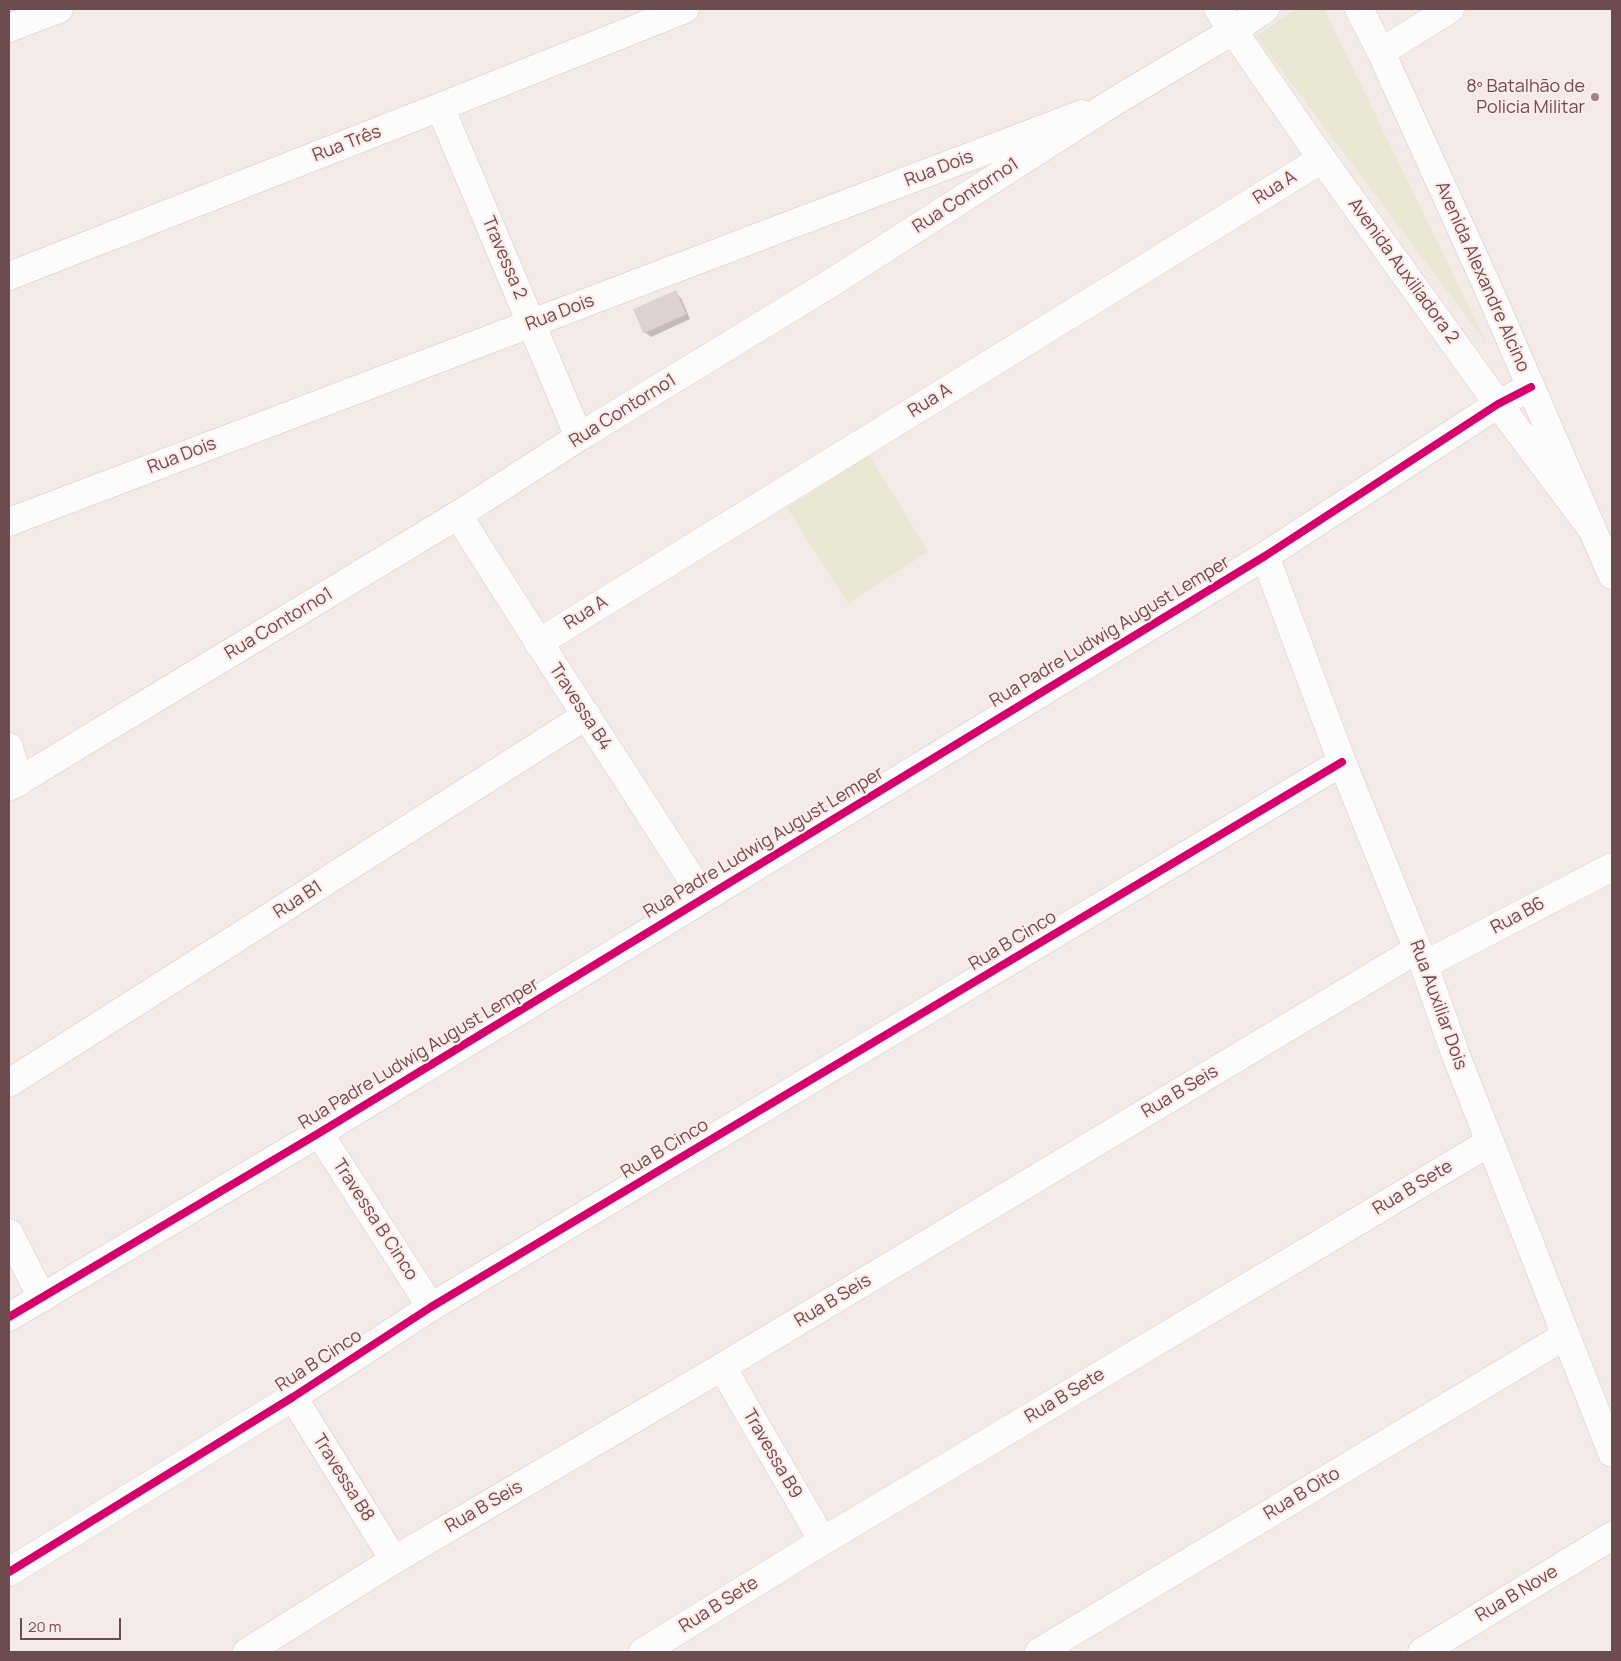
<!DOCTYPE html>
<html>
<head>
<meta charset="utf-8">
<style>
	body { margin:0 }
	#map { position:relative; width:1621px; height:1661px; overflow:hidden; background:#f4eae8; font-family:Manrope,sans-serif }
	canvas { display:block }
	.frame { position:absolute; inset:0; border:10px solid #6d4c50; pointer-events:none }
	.scale { position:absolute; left:20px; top:1618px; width:101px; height:22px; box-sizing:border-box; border:2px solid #6d4c50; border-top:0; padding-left:6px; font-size:15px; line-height:18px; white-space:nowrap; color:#6d4c50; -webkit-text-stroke:4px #fcebe8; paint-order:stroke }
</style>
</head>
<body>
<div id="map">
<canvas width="1621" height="1661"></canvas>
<div class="frame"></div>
<div class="scale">20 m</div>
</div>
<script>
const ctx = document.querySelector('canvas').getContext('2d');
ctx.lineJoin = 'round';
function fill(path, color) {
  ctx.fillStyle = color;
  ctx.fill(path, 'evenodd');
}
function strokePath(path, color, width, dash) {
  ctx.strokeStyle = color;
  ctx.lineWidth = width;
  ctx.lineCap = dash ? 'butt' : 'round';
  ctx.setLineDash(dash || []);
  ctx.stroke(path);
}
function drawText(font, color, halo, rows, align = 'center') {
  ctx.font = font + ' Manrope,sans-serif';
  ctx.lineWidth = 4.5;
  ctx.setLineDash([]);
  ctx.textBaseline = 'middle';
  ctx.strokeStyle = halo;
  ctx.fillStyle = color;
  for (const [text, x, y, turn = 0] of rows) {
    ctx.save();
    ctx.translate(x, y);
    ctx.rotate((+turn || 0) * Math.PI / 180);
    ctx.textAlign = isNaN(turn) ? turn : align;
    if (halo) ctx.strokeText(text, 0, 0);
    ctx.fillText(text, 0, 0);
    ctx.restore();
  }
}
fill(new Path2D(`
	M 1295,9 L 1324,9 L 1487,344 L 1256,36 Z
	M 869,455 L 928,552 L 848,603 L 787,508 Z`), '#e9e7d4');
fill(new Path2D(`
	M 676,293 L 681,298 L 690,319 L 651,337 L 645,332 Z`), '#0003');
const building = new Path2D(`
	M 676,291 L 686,314 L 644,333 L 634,310 Z`);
fill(building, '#e0d1d1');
strokePath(building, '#dccccc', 1);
const street = new Path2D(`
	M 9,28 L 59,9
	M 1381,52 L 1450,9
	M 440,107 L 579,437
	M 9,276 L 440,107 L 685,9
	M 458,515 C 538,643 622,770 703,897
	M 9,522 L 1082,114
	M 1265,556 L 1342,762 L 1424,965 L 1455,1053 L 1612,1453
	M 538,643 L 1322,159
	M 9,747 L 19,782
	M 1424,965 L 1612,867
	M 9,1083 L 587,715
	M 319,1133 L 431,1307
	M 9,1233 L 42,1298
	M 9,1317 L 319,1133 L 1265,556 L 1498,404 L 1531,387
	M 722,1367 L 823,1541
	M 293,1397 L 394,1560
	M 9,1572 L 293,1397 L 431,1307 L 1342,762
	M 247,1652 L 394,1560 L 722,1367 L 1418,949
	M 643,1652 L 823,1541 L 1490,1142
	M 1039,1652 L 1565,1336
	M 1422,1652 L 1612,1536`);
const secondary = new Path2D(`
	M 1218,9 L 1322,159 L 1498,404 L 1592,529
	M 1359,9 L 1381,52 L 1488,288 L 1612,575
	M 9,787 L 458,515 L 579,437 L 831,283 L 1112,103 L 1234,30 L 1265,9`);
strokePath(street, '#d4c7c7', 29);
strokePath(secondary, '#d3c6c6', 29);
strokePath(street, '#fdfcfc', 28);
strokePath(secondary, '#fdfcfc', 28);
strokePath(new Path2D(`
	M 9,1317 L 319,1133 L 1265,556 L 1498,404 L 1531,387
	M 9,1572 L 293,1397 L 431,1307 L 1342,762`), '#d6006c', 8);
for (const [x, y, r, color] of [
	[1595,97,5,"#9c8385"]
]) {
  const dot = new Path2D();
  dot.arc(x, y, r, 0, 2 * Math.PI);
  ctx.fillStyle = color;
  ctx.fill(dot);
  strokePath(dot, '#fcebe8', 2);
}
drawText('18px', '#6d4c50', '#fcebe8', [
	["8º Batalhão de",1585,87],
	["Policia Militar",1585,108]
], 'right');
drawText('18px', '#6d4c50', '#fcebe8', [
	["Rua Três",347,144,-21],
	["Rua Dois",939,169,-21],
	["Rua A",1275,188,-32],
	["Rua Contorno1",966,196,-33],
	["Travessa 2",504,258,67],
	["Avenida Auxiliadora 2",1403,271,54],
	["Avenida Alexandre Alcino",1482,277,66],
	["Rua Dois",560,313,-21],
	["Rua A",930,401,-32],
	["Rua Contorno1",623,411,-32],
	["Rua Dois",182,456,-21],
	["Rua A",586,613,-32],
	["Rua Contorno1",279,624,-31],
	["Rua Padre Ludwig August Lemper",1110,632,-31],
	["Travessa B4",580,707,57],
	["Rua Padre Ludwig August Lemper",764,843,-31],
	["Rua B1",298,900,-33],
	["Rua B6",1518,916,-28],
	["Rua B Cinco",1013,941,-31],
	["Rua Auxiliar Dois",1438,1005,70],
	["Rua Padre Ludwig August Lemper",419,1054,-31],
	["Rua B Seis",1180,1092,-31],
	["Rua B Cinco",665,1149,-31],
	["Rua B Sete",1413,1188,-31],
	["Travessa B Cinco",375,1220,57],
	["Rua B Seis",833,1301,-31],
	["Rua B Cinco",319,1361,-33],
	["Rua B Sete",1065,1396,-31],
	["Travessa B9",772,1454,60],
	["Travessa B8",343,1478,58],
	["Rua B Oito",1302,1494,-31],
	["Rua B Seis",484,1507,-30],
	["Rua B Nove",1517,1594,-31],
	["Rua B Sete",719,1605,-32]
]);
</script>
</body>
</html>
